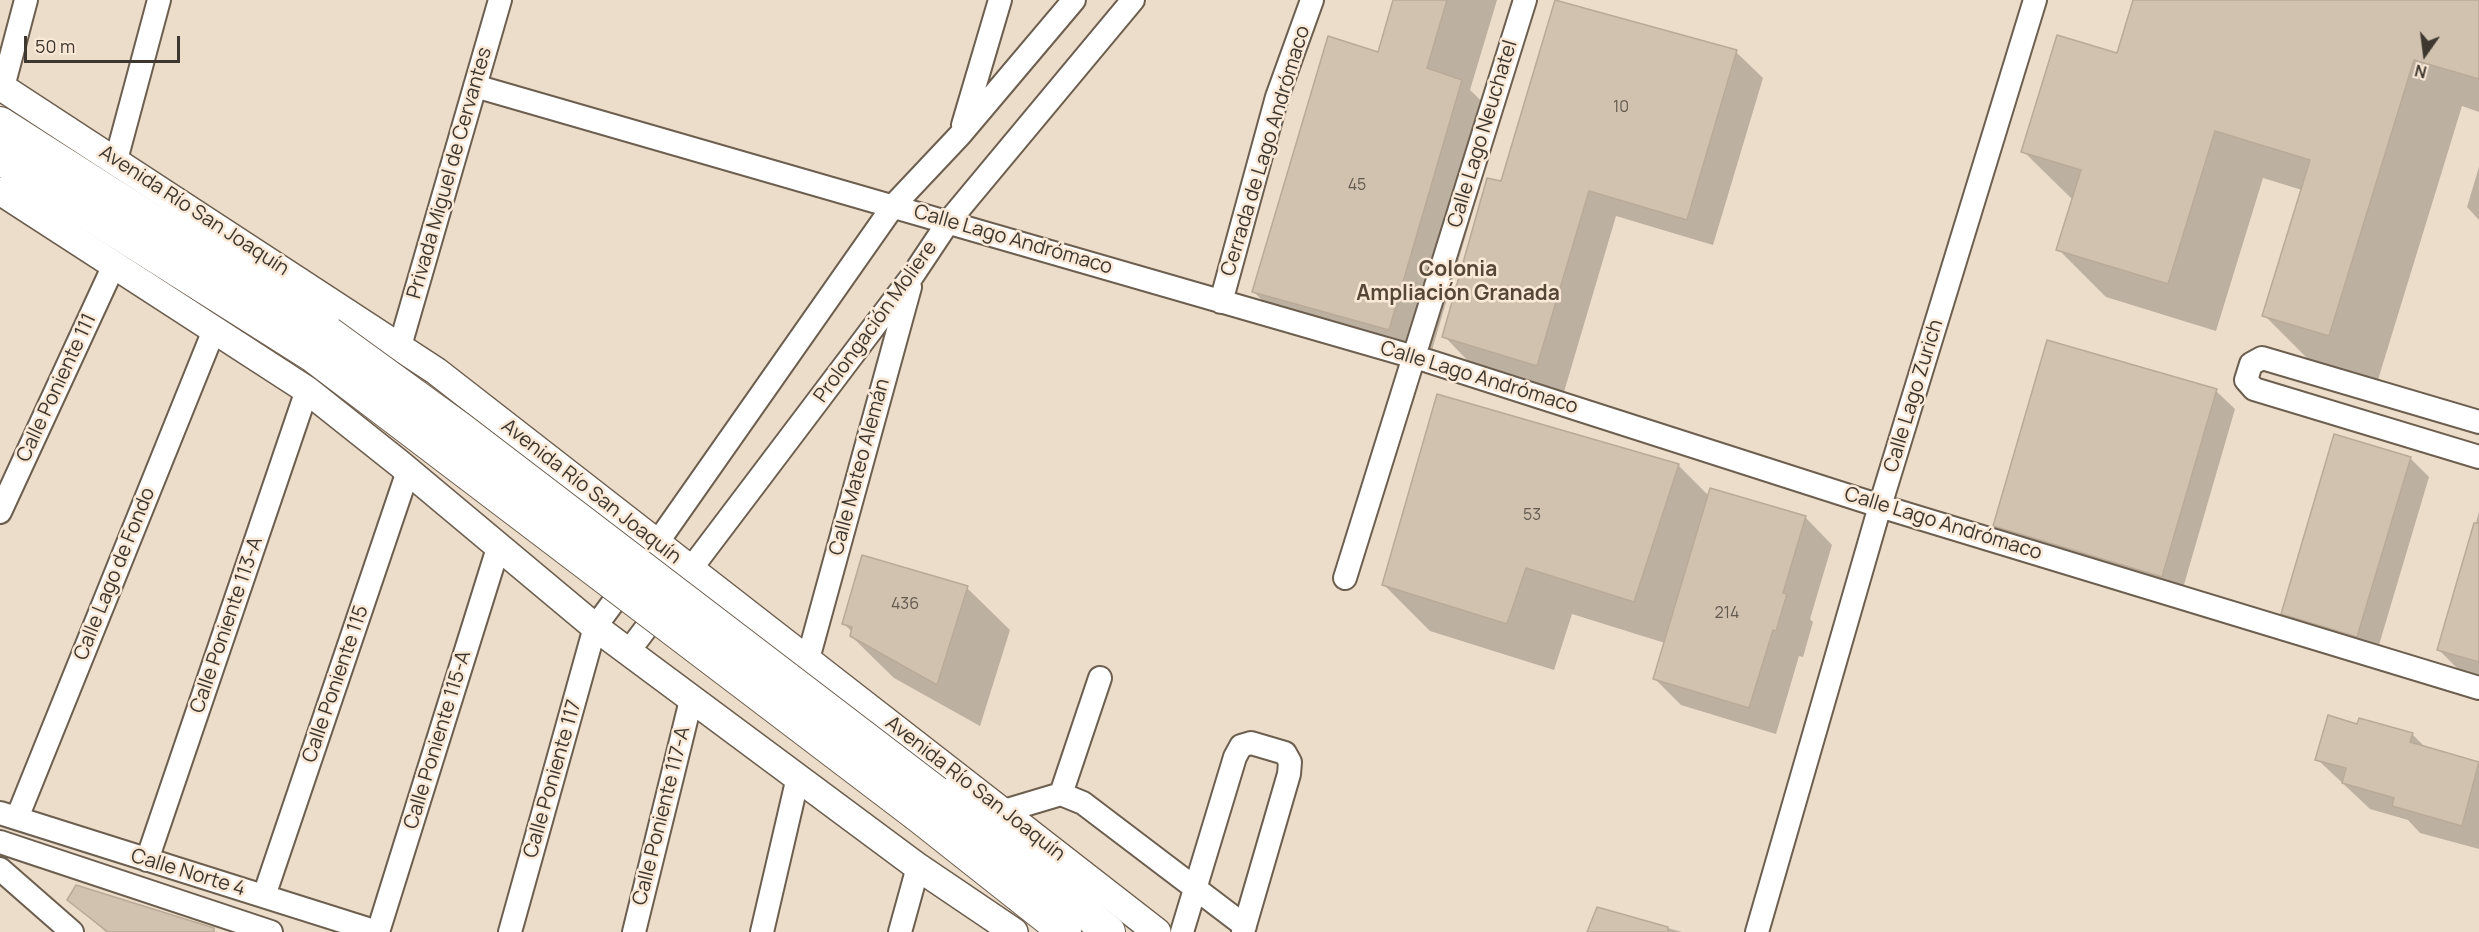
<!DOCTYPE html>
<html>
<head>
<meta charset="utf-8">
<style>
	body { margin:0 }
	#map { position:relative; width:2479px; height:932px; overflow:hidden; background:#ecdcca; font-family:Manrope,sans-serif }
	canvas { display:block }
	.north { position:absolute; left:2395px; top:24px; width:60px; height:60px; -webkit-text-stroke:4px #fae9d7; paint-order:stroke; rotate:194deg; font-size:16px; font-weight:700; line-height:24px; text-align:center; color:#3d372f }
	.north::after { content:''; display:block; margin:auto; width:21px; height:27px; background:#3d372f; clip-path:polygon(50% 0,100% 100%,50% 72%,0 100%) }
	.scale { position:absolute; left:24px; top:36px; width:156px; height:27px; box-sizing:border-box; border:3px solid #3d372f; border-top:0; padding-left:8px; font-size:18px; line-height:21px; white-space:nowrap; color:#3d372f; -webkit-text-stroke:4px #fae9d7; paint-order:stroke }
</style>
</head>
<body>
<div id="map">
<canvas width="2479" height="932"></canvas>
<div class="north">N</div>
<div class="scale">50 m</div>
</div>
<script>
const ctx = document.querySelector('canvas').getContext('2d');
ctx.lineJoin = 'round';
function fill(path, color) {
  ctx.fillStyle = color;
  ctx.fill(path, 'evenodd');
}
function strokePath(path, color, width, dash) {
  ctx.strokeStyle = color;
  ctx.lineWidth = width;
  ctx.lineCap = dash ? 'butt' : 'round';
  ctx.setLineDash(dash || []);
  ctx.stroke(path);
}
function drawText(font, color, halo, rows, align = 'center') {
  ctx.font = font + ' Manrope,sans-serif';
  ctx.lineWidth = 5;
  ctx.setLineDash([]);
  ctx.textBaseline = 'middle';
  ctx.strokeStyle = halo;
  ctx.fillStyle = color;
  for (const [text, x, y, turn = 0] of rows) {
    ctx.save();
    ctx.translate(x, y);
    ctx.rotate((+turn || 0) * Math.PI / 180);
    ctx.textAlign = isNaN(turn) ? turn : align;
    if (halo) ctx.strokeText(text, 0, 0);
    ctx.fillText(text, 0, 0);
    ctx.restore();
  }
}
fill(new Path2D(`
	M 1395,0 L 1497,0 L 1470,90 L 1500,119 L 1427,367 L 1292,330 L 1254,292 L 1379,54 Z
	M 1557,0 L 1736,52 L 1763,78 L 1713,245 L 1616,216 L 1564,392 L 1470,363 L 1444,336 L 1502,183 Z
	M 2135,0 L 2479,0 L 2479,112 L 2462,106 L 2377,383 L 2312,363 L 2264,315 L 2302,190 L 2263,178 L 2216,331 L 2106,297 L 2058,249 L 2073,200 L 2023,151 L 2118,55 Z
	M 2479,167 L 2479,220 L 2467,207 Z
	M 2216,391 L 2235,409 L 2181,595 L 2013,545 L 1994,526 Z
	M 2410,458 L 2429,477 L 2376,655 L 2301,632 L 2283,613 Z
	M 1678,465 L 1709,496 L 1711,490 L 1806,518 L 1832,545 L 1810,619 L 1813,622 L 1803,657 L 1799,656 L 1776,734 L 1681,705 L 1654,678 L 1665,643 L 1572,614 L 1554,670 L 1430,631 L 1384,585 Z
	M 2479,512 L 2479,675 L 2458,669 L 2439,650 Z
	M 967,588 L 1010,630 L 980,726 L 894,678 L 851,636 L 852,632 L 844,624 Z
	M 2358,726 L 2412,734 L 2427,749 L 2479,764 L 2479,849 L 2420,833 L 2408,820 L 2370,809 L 2317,759 Z
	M 69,900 L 209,932 L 106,932 Z
	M 1598,909 L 1682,932 L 1588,932 Z`), '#0003');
const building = new Path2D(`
	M 1393,0 L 1447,0 L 1427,68 L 1462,80 L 1389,330 L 1252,292 L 1328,36 L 1378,52 Z
	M 1555,0 L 1737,50 L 1687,220 L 1589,191 L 1537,366 L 1442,337 L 1487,178 L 1501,181 Z
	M 2133,0 L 2479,0 L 2479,79 L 2414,60 L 2329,336 L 2262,316 L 2310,160 L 2215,131 L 2168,284 L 2056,250 L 2081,170 L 2021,152 L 2057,35 L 2117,53 Z
	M 2047,340 L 2217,389 L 2162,577 L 1993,526 Z
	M 1437,394 L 1679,464 L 1634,602 L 1526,568 L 1507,624 L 1382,585 Z
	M 2334,434 L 2411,457 L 2357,637 L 2281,614 Z
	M 1710,488 L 1806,516 L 1783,593 L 1787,594 L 1776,631 L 1773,630 L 1749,708 L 1653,679 Z
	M 2474,523 L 2479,523 L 2479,662 L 2437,650 Z
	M 862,555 L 968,586 L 937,685 L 850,636 L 852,627 L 842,624 Z
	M 2328,715 L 2357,724 L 2359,718 L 2413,733 L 2410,742 L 2479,762 L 2462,826 L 2392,806 L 2394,798 L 2342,783 L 2346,768 L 2315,760 Z
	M 76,885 L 214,928 L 214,932 L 108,932 L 67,900 Z
	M 1597,907 L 1668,927 L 1668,932 L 1587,932 Z`);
fill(building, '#d1c1af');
strokePath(building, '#b9aa98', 1.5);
const minor = new Path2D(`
	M 475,86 L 1428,361 L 1880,506 L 2479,688
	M 3,87 L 26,0
	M 963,125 L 1000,0
	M 116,160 L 159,0
	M 1221,302 L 1277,97 L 1312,0
	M 400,346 L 500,0
	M 2479,422 L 2262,358 L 2251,364 L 2246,380 L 2254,389 L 2479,457
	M 0,512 L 114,265
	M 1345,578 L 1525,0
	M 628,652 L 913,275 L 949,221 L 1133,0
	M 808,659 L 910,287
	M 1061,794 L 1100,678
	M 1004,811 L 1061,794 L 1083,803 L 1245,926
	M 0,813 L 377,932
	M 17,818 L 214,330
	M 0,842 L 271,932
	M 147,860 L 307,390
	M 0,869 L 72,932
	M 264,896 L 408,471
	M 378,932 L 498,548
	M 510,932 L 595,627 L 657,543 L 894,205 L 960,135 L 1074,0
	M 634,932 L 691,700
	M 762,932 L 798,777
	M 900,932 L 918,867
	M 1182,932 L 1235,757 L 1241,746 L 1251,743 L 1285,753 L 1290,762 L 1289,774 L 1243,932
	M 1757,932 L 1880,506 L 2035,0`);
const major = new Path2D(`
	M 0,86 L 436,371 L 1157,932
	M 0,191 L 307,390 L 400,464 L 595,627 L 918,867 L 1014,932`);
const highway = new Path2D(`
	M 0,123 L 329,333
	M 0,158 L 313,356
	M 936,792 L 1109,932
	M 917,815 L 1065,932`);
strokePath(minor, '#6d5f4f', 26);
strokePath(major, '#6d5f4f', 30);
strokePath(highway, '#6d5f4f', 34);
strokePath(minor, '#fff', 22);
strokePath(major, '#fff', 27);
strokePath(highway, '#fff', 32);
const highwayBridge = new Path2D(`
	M 329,333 L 461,429 L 936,792
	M 313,356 L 917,815`);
strokePath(highwayBridge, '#6d5f4f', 34, []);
strokePath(highwayBridge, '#fff', 32);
drawText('16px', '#625a4f', null, [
	["10",1621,108],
	["45",1357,186],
	["53",1532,516],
	["436",905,605],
	["214",1727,614]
]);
drawText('20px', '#3d372f', '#fae9d7', [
	["Calle Lago Neuchatel",1483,134,-73],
	["Cerrada de Lago Andrómaco",1266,151,-73],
	["Privada Miguel de Cervantes",450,173,-74],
	["Avenida Río San Joaquín",194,211,33],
	["Calle Lago Andrómaco",1013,240,16],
	["Prolongación Moliere",876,322,-54],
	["Calle Lago Andrómaco",1479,378,17],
	["Calle Poniente 111",57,388,-65],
	["Calle Lago Zurich",1914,396,-73],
	["Calle Mateo Alemán",860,467,-75],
	["Avenida Río San Joaquín",591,492,38],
	["Calle Lago Andrómaco",1943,524,17],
	["Calle Lago de Fondo",115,574,-68],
	["Calle Poniente 113-A",227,625,-71],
	["Calle Poniente 115",336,684,-71],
	["Calle Poniente 115-A",438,740,-73],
	["Calle Poniente 117",553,779,-74],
	["Avenida Río San Joaquín",975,789,38],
	["Calle Poniente 117-A",662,816,-76],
	["Calle Norte 4",188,873,17]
]);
drawText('bold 21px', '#554738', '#fae9d7', [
	["Colonia",1458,270],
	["Ampliación Granada",1458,294]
]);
</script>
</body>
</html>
